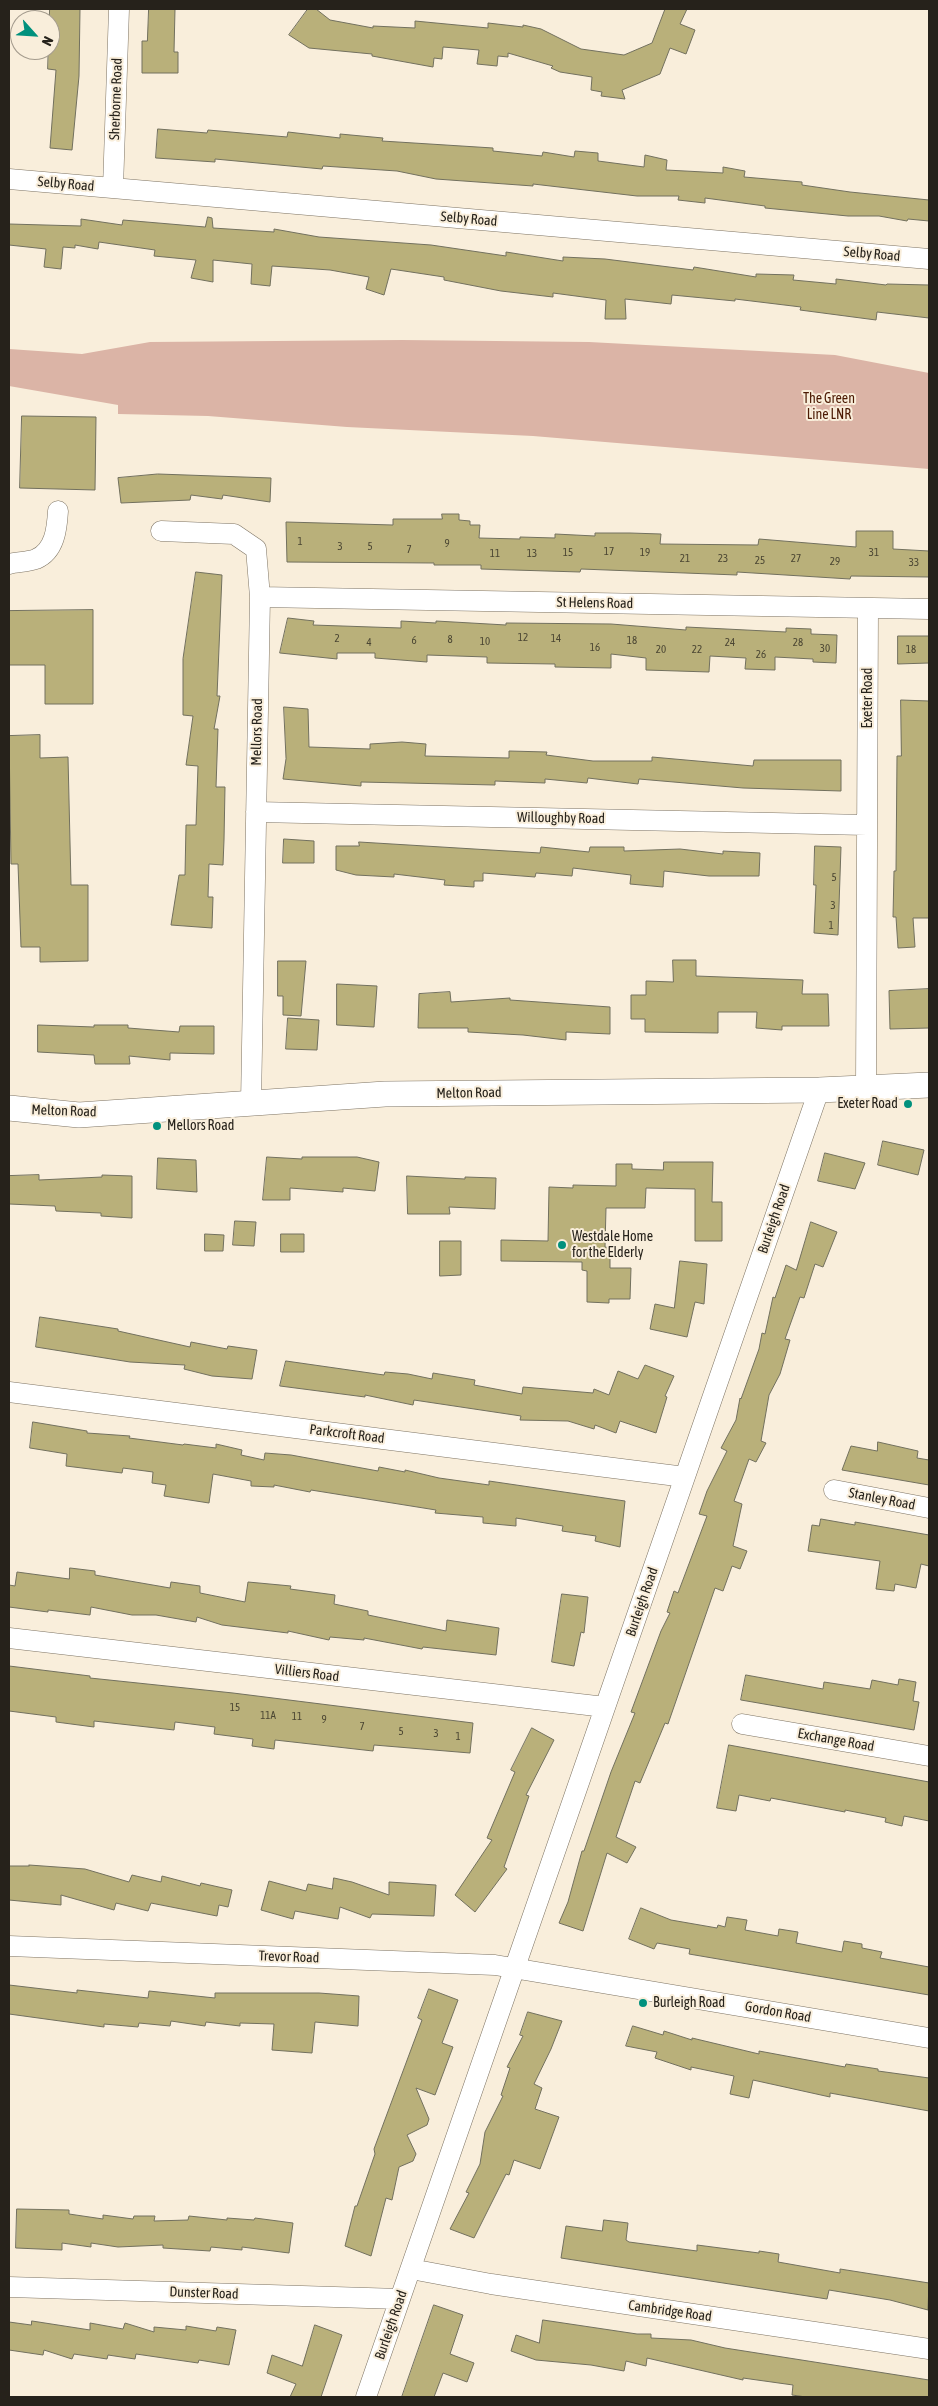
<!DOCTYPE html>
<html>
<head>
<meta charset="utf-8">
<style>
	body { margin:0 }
	#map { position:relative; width:938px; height:2406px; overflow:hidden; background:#f9eedb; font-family:"Asap Condensed",sans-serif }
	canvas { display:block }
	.frame { position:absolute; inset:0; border:10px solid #26221b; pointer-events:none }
	.north { position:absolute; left:10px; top:10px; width:50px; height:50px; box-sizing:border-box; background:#f9eedb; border:1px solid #a59c8e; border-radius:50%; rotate:116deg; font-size:14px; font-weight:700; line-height:20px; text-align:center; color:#26221b }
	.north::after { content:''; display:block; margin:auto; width:18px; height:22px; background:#01917d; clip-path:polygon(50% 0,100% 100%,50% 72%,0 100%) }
</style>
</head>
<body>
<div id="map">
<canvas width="938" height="2406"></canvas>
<div class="frame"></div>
<div class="north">N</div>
</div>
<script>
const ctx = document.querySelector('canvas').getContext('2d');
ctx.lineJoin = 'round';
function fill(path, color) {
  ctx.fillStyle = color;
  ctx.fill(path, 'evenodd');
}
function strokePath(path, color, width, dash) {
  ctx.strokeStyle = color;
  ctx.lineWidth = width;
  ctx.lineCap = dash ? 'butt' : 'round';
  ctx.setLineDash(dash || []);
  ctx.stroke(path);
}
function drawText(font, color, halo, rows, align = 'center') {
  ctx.font = font + ' "Asap Condensed",sans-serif';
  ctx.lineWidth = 4;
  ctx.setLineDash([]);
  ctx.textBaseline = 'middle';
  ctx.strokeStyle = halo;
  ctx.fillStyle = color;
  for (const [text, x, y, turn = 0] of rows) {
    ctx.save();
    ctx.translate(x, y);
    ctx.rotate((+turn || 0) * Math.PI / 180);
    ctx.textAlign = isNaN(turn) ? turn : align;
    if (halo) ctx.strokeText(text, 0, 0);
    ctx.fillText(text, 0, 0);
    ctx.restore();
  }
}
fill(new Path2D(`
	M 402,340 L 589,342 L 835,355 L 929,373 L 929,469 L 533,436 L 347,427 L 208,416 L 118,414 L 118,405 L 9,386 L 9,349 L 82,354 L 150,342 Z`), '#dbb4a6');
const building = new Path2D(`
	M 50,9 L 80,9 L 79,76 L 72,150 L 50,148 L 56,70 L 48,69 Z
	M 149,9 L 175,9 L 174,52 L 178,52 L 178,73 L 142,73 L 142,41 L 147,41 Z
	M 308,9 L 316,9 L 330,20 L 373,28 L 373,26 L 415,28 L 415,21 L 488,28 L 488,23 L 523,27 L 523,25 L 541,29 L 581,49 L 624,55 L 652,43 L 665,9 L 687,9 L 680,24 L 695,30 L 686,54 L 670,48 L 660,74 L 622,90 L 625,99 L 601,96 L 602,92 L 591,90 L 592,77 L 560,72 L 551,68 L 553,66 L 508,53 L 508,57 L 498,56 L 497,66 L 477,64 L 479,50 L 443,47 L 442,59 L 434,58 L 433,67 L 372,56 L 372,54 L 309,48 L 289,35 Z
	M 158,129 L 207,133 L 208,130 L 287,137 L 288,132 L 340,138 L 340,134 L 383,138 L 382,141 L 493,148 L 493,151 L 542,156 L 543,152 L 574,157 L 575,151 L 598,153 L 598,161 L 644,167 L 645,155 L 667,160 L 666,170 L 723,173 L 723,167 L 745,171 L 744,177 L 802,182 L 802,185 L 850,192 L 929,200 L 929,221 L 908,219 L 907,221 L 879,216 L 848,216 L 765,208 L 765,206 L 705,198 L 705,203 L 678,200 L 679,196 L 637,196 L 533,184 L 533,186 L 436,179 L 397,171 L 323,166 L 322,169 L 215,159 L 215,162 L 156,158 Z
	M 208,217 L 212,218 L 213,228 L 274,232 L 274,229 L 319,237 L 431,245 L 506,256 L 506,252 L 563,261 L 563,257 L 605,259 L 693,270 L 694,267 L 756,277 L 756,274 L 794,275 L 793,280 L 836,284 L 836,279 L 886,285 L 887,284 L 929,285 L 929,318 L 877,312 L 876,320 L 800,310 L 801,307 L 735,299 L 735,301 L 672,295 L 671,304 L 625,299 L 626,319 L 605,319 L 606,300 L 553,293 L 553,297 L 501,291 L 444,280 L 444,277 L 391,269 L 384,295 L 366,289 L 369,277 L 330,270 L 272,266 L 270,286 L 251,284 L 252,264 L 213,260 L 213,282 L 191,278 L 196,260 L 154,256 L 155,250 L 99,242 L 98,249 L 75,245 L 75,248 L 63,247 L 61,269 L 44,267 L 46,249 L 9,245 L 9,224 L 81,226 L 81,219 L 122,225 L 123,220 L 205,227 Z
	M 22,416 L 96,417 L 95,490 L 20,488 Z
	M 158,474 L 271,478 L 270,502 L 223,495 L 222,499 L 191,495 L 190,500 L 121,503 L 118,478 Z
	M 442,514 L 459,514 L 459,520 L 470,521 L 470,525 L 480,525 L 479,538 L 520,539 L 520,537 L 555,538 L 555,534 L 595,536 L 595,533 L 630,533 L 661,534 L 660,544 L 758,545 L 759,539 L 856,547 L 856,531 L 893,531 L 893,549 L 929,551 L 929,577 L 851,576 L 850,579 L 737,572 L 737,575 L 581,569 L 580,572 L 481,569 L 481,565 L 434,565 L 434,563 L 287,562 L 286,522 L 393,525 L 393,519 L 442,519 Z
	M 196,572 L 222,575 L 217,696 L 220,696 L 214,729 L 218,729 L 216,787 L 225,787 L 224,840 L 223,865 L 209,864 L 208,897 L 213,897 L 212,928 L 171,925 L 179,875 L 185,875 L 186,825 L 196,825 L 198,766 L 186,765 L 193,716 L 183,715 L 183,659 Z
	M 93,610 L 93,704 L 45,704 L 45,665 L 9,665 L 9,611 Z
	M 288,618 L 314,621 L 313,625 L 401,628 L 401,621 L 436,623 L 436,621 L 506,625 L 506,623 L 611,624 L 686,630 L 686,627 L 786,632 L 786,628 L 811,629 L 811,634 L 837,635 L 836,663 L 813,662 L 813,659 L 775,657 L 775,670 L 745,669 L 746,658 L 710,656 L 709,672 L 646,670 L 646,658 L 611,654 L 611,668 L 555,667 L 555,664 L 487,663 L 487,657 L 427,655 L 427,662 L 375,658 L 375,653 L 337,653 L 337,659 L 280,653 Z
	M 898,636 L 929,636 L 929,663 L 898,664 Z
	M 901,700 L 929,701 L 929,918 L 913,918 L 915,947 L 898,948 L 896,917 L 893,917 L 894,871 L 896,871 L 897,756 L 901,756 Z
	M 284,707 L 308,709 L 309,747 L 370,749 L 370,744 L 402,742 L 426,744 L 425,756 L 509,758 L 509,751 L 547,752 L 546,755 L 593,761 L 652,761 L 652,757 L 753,766 L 754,760 L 841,760 L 841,791 L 743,788 L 639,779 L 638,784 L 588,778 L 587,783 L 545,779 L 545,783 L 495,781 L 495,785 L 361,782 L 361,786 L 283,779 L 286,759 Z
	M 40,735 L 40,758 L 68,757 L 71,885 L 88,885 L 88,961 L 40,962 L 40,947 L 21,947 L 18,864 L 11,864 L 9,736 Z
	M 284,839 L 314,841 L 314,863 L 283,863 Z
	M 359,842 L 540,853 L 541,847 L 589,852 L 590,847 L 624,847 L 624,851 L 680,849 L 723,854 L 723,851 L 760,853 L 759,876 L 709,876 L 664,871 L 663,887 L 630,884 L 631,875 L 573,868 L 572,876 L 536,873 L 535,877 L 483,873 L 483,881 L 474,881 L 474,887 L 444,885 L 445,880 L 394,874 L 394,877 L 356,875 L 336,870 L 336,846 L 359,846 Z
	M 815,846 L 841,847 L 838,935 L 814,933 L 816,885 L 814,885 Z
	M 673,960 L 696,960 L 696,976 L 803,980 L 802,994 L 828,994 L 829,1026 L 782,1026 L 782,1030 L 756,1028 L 757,1012 L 718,1012 L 718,1033 L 645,1032 L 645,1019 L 631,1019 L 631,995 L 646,995 L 646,981 L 673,982 Z
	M 278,961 L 306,961 L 301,1016 L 283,1015 L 283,996 L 278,996 Z
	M 337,984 L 377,986 L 374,1027 L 337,1025 Z
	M 929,989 L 929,1028 L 890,1029 L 889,991 Z
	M 450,992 L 451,1002 L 510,998 L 510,1000 L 610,1007 L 610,1034 L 566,1032 L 566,1040 L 523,1035 L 468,1032 L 468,1028 L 418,1028 L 419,994 Z
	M 288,1018 L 319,1020 L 317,1050 L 286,1049 Z
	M 38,1025 L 94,1027 L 94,1025 L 128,1025 L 128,1028 L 179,1032 L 180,1026 L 214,1026 L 214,1054 L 170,1053 L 170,1060 L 129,1056 L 130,1064 L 95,1064 L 94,1055 L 38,1052 Z
	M 883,1141 L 924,1150 L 918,1175 L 878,1165 Z
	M 825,1153 L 865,1163 L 855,1189 L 818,1181 Z
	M 267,1157 L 302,1159 L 302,1157 L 357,1157 L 379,1162 L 375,1191 L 343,1188 L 343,1192 L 290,1188 L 290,1200 L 263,1200 Z
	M 158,1158 L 196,1160 L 197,1192 L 157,1189 Z
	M 664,1162 L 713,1162 L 712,1202 L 722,1202 L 722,1241 L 695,1241 L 695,1189 L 646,1188 L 645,1208 L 606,1208 L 605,1247 L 610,1248 L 610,1268 L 631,1268 L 630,1299 L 609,1299 L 609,1303 L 587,1302 L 587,1271 L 582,1270 L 582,1262 L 501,1261 L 501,1240 L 548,1241 L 549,1187 L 573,1188 L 573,1185 L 616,1186 L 616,1164 L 632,1164 L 632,1169 L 663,1170 Z
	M 39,1175 L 39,1180 L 102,1177 L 102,1175 L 132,1176 L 132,1218 L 101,1216 L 101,1213 L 56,1211 L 55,1206 L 9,1204 L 9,1176 Z
	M 407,1176 L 465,1179 L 465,1177 L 496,1178 L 495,1209 L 449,1207 L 450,1214 L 408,1214 Z
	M 235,1221 L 256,1222 L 254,1246 L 233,1245 Z
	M 811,1222 L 837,1232 L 823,1267 L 815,1264 L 804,1298 L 800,1297 L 785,1339 L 790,1340 L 780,1374 L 769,1395 L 761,1441 L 766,1443 L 756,1462 L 749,1459 L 734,1501 L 742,1504 L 733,1546 L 747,1551 L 740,1569 L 732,1566 L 723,1591 L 715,1588 L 668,1724 L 665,1723 L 640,1783 L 635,1781 L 616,1837 L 636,1847 L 627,1863 L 607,1853 L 583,1931 L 559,1923 L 568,1902 L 582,1851 L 584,1851 L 611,1772 L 635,1713 L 631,1712 L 661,1631 L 670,1613 L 667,1612 L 674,1591 L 678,1593 L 707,1516 L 699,1514 L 707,1491 L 727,1451 L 721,1448 L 736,1420 L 740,1398 L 741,1399 L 759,1349 L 762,1333 L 765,1334 L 773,1297 L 775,1298 L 786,1265 L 796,1270 Z
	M 205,1234 L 224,1235 L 223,1251 L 205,1251 Z
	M 281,1234 L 304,1234 L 304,1252 L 281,1252 Z
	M 440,1241 L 461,1241 L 461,1275 L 440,1276 Z
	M 680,1261 L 707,1264 L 704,1304 L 695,1302 L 687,1337 L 650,1329 L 655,1304 L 674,1308 Z
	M 40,1317 L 118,1329 L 118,1331 L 190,1347 L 191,1342 L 227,1349 L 228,1346 L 257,1350 L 252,1379 L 212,1376 L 184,1369 L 185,1365 L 130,1362 L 36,1347 Z
	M 286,1361 L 384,1375 L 385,1372 L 408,1374 L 432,1379 L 433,1373 L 475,1380 L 474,1385 L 522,1394 L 523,1387 L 593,1393 L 594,1389 L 609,1395 L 618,1371 L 638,1379 L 645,1365 L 674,1376 L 665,1396 L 667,1397 L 656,1433 L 620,1421 L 616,1433 L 595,1425 L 594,1429 L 568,1421 L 520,1420 L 521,1416 L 414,1400 L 413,1405 L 365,1395 L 365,1397 L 280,1386 Z
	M 33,1422 L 87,1431 L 87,1433 L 130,1436 L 129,1438 L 183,1445 L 184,1444 L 216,1448 L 216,1444 L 242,1450 L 241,1455 L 264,1460 L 265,1453 L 291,1455 L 378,1471 L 379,1467 L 405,1472 L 405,1470 L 439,1478 L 489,1485 L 489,1481 L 625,1501 L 620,1547 L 595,1541 L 596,1536 L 562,1531 L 563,1526 L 516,1518 L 516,1526 L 483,1523 L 483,1517 L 435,1513 L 436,1510 L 311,1490 L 310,1492 L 274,1485 L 274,1487 L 251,1486 L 251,1481 L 213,1474 L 209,1503 L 164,1496 L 166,1485 L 152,1483 L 153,1472 L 123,1468 L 122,1473 L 66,1466 L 67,1454 L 30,1448 Z
	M 878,1442 L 918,1451 L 917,1458 L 929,1460 L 929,1485 L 842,1470 L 851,1446 L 877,1451 Z
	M 821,1519 L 855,1525 L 855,1522 L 929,1535 L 929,1566 L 921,1564 L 916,1588 L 895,1584 L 894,1591 L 876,1589 L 880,1561 L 808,1551 L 812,1525 L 819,1526 Z
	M 70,1568 L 95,1571 L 95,1575 L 170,1588 L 171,1582 L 200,1586 L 200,1593 L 245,1602 L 248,1582 L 291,1586 L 290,1589 L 335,1595 L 334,1604 L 368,1611 L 368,1615 L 446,1631 L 447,1620 L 499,1628 L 496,1655 L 423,1647 L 422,1649 L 364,1638 L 364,1640 L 330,1637 L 329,1640 L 288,1631 L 288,1633 L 222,1625 L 197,1617 L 196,1622 L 156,1615 L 132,1615 L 91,1607 L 90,1615 L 48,1610 L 48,1612 L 9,1607 L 9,1585 L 15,1586 L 17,1572 L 69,1579 Z
	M 562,1594 L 588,1597 L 584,1633 L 581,1632 L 574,1666 L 552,1662 Z
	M 9,1666 L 90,1676 L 90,1678 L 233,1693 L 473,1723 L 470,1753 L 374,1745 L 373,1751 L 275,1740 L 274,1749 L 252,1746 L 253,1739 L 214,1734 L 215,1727 L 175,1722 L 174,1730 L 94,1721 L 94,1727 L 56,1722 L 56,1717 L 9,1711 Z
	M 746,1675 L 823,1689 L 824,1682 L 870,1689 L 872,1680 L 898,1685 L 899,1679 L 916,1682 L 913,1701 L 919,1702 L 914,1730 L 741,1700 Z
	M 532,1728 L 554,1740 L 526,1795 L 529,1796 L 504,1867 L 507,1869 L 475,1912 L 455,1895 L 492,1840 L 487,1838 L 515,1772 L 511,1770 Z
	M 729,1745 L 929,1782 L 929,1821 L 904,1816 L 902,1826 L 885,1822 L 886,1818 L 845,1810 L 845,1812 L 771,1798 L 770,1801 L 739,1795 L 736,1811 L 717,1808 Z
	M 29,1865 L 85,1869 L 129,1882 L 132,1875 L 161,1882 L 162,1876 L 200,1886 L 201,1883 L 232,1890 L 228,1907 L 219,1905 L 217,1916 L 151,1903 L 148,1911 L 116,1903 L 114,1910 L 61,1895 L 61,1905 L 9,1900 L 9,1866 L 29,1866 Z
	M 334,1878 L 352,1882 L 389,1895 L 389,1882 L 436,1885 L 434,1916 L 372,1914 L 370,1918 L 340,1907 L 338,1919 L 295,1911 L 293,1919 L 261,1910 L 269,1881 L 306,1891 L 308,1884 L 332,1889 Z
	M 641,1908 L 671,1920 L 717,1928 L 718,1925 L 725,1927 L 727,1917 L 747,1920 L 745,1930 L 778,1936 L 779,1929 L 798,1932 L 796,1943 L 842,1952 L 844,1941 L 862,1944 L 862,1948 L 882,1952 L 880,1958 L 929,1967 L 929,1995 L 689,1954 L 690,1949 L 657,1943 L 654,1949 L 629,1939 Z
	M 9,1985 L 77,1993 L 77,1990 L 148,1998 L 149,1991 L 215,1998 L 215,1993 L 319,1993 L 359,1996 L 358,2026 L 315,2022 L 312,2053 L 272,2050 L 274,2024 L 240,2023 L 240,2026 L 206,2022 L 205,2026 L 171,2021 L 170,2026 L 139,2023 L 138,2027 L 104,2024 L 104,2027 L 9,2014 Z
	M 429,1989 L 458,2000 L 442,2043 L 453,2047 L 435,2095 L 416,2088 L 429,2119 L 427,2125 L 407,2135 L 416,2154 L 413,2161 L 399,2167 L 392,2200 L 386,2198 L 371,2256 L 345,2246 L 355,2206 L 357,2206 L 375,2154 L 374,2149 L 422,2020 L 418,2018 Z
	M 528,2012 L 562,2021 L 551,2049 L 534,2084 L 542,2088 L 535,2109 L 559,2117 L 540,2169 L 514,2160 L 509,2175 L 506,2174 L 474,2238 L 450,2229 L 469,2193 L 466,2192 L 480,2164 L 485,2132 L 503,2096 L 501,2095 L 510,2068 L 507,2067 L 523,2036 L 520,2035 Z
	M 633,2026 L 663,2035 L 664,2031 L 692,2040 L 692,2038 L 759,2054 L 759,2051 L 845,2067 L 846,2064 L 878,2069 L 878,2071 L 929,2078 L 929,2111 L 830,2093 L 830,2097 L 753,2080 L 749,2098 L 730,2094 L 734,2076 L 691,2067 L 691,2070 L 655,2058 L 657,2052 L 626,2046 Z
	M 17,2209 L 69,2210 L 69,2214 L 103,2219 L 103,2215 L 133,2219 L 134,2216 L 155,2216 L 154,2221 L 188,2220 L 189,2216 L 227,2220 L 227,2218 L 254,2220 L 255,2218 L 293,2223 L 289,2253 L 242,2247 L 242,2250 L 211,2247 L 210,2251 L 163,2248 L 163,2245 L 118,2247 L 91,2243 L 91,2247 L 62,2243 L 62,2250 L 16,2248 Z
	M 604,2220 L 628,2223 L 626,2240 L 629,2242 L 697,2251 L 697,2245 L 759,2253 L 759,2251 L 779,2254 L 778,2262 L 840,2273 L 840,2269 L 929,2283 L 928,2310 L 890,2300 L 829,2290 L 827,2299 L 561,2258 L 566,2226 L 602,2231 Z
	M 434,2305 L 463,2315 L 450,2354 L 474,2363 L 467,2382 L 443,2373 L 434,2397 L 402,2397 Z
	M 543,2320 L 637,2334 L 651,2334 L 651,2338 L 691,2340 L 725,2348 L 929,2380 L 929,2397 L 806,2397 L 792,2395 L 793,2385 L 743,2378 L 743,2380 L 647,2358 L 646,2366 L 626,2361 L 624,2371 L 591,2365 L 536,2360 L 511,2351 L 516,2335 L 539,2343 Z
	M 32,2321 L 90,2330 L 90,2323 L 123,2329 L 125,2323 L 154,2332 L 154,2327 L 186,2330 L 186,2326 L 216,2331 L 217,2327 L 236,2330 L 229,2365 L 199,2360 L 198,2363 L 136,2354 L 135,2359 L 108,2355 L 107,2359 L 74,2354 L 72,2359 L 44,2350 L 43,2355 L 9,2350 L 9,2322 L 31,2325 Z
	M 315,2325 L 342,2335 L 321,2397 L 290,2397 L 296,2384 L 267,2373 L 272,2355 L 302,2366 Z`);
fill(building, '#b9b07a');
strokePath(building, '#72705e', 1);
const minor = new Path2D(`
	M 9,179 L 929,259
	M 113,188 L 119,9
	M 161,531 L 234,534 L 256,549 L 260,597 L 251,1103
	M 9,564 C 17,562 28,562 36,559 C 55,551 57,528 58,511
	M 260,597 L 929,609
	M 256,812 L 867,825
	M 866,1088 L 868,608
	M 9,1392 L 685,1477
	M 834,1490 L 929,1508
	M 9,1638 L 605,1707
	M 742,1724 L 929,1756
	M 9,1946 L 495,1965 L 929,2038
	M 411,2269 L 491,2284 L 929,2349
	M 9,2287 L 400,2299
	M 366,2397 L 819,1090`);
const major = new Path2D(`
	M 9,1108 L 79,1115 L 385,1094 L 819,1090 L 929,1085`);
strokePath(minor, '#7e7464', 21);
strokePath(major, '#7e7464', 26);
strokePath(minor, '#fff', 20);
strokePath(major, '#fff', 25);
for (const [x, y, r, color] of [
	[908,1104,5,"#01917d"],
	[157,1126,5,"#01917d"],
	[562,1245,5,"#01917d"],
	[643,2003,5,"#01917d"]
]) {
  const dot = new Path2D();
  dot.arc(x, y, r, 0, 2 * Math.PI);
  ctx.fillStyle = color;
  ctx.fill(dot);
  strokePath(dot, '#f9eedb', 2);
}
drawText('11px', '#4b4633', null, [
	["1",300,542],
	["9",447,544],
	["3",340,547],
	["5",370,547],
	["7",409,550],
	["17",609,552],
	["15",568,553],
	["19",645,553],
	["31",874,553],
	["11",495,554],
	["13",532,554],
	["21",685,559],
	["23",723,559],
	["27",796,559],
	["25",760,561],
	["29",835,562],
	["33",914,563],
	["12",523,638],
	["2",337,639],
	["14",556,639],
	["8",450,640],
	["6",414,641],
	["18",632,641],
	["10",485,642],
	["4",369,643],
	["24",730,643],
	["28",798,643],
	["16",595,648],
	["30",825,649],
	["20",661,650],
	["22",697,650],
	["18",911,650],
	["26",761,655],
	["5",834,878],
	["3",833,906],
	["1",831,926],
	["15",235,1708],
	["11A",268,1716],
	["11",297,1717],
	["9",324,1720],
	["7",362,1727],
	["5",401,1732],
	["3",436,1734],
	["1",458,1737]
]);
drawText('14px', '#26221b', '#f9eedb', [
	["Sherborne Road",116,99,-88],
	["Selby Road",66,184,5],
	["Selby Road",469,219,5],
	["Selby Road",872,254,5],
	["St Helens Road",595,603,1],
	["Exeter Road",868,698,-90],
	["Mellors Road",257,732,-89],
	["Willoughby Road",561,818,1],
	["Melton Road",469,1093,-1],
	["Melton Road",64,1111,2],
	["Burleigh Road",774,1219,-71],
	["Parkcroft Road",347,1434,7],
	["Stanley Road",882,1499,11],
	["Burleigh Road",642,1602,-71],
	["Villiers Road",307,1673,7],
	["Exchange Road",836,1740,10],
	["Trevor Road",289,1957,2],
	["Gordon Road",778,2012,10],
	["Dunster Road",204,2293,2],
	["Cambridge Road",670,2311,8],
	["Burleigh Road",391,2325,-71]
]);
drawText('14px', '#4c1a03', '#f9eedb', [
	["The Green",829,399],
	["Line LNR",829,415]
]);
drawText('14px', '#26221b', '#f9eedb', [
	["Exeter Road",898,1104,"right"],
	["Mellors Road",167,1126],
	["Westdale Home",572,1237],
	["for the Elderly",572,1253],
	["Burleigh Road",653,2003]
], 'left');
</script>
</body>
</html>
